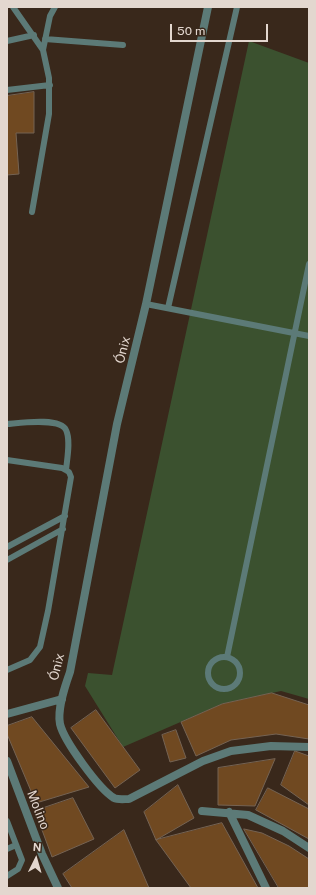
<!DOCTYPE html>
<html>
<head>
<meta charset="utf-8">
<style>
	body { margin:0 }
	#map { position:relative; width:316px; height:895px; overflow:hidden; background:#39281b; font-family:"Public Sans",sans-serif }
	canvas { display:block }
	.frame { position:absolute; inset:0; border:8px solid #e3d7cf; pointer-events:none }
	.north { position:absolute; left:16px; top:839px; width:40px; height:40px; -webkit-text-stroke:3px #39281b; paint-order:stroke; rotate:5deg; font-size:11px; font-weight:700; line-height:16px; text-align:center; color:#e3d7cf }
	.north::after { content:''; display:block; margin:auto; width:14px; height:18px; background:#e3d7cf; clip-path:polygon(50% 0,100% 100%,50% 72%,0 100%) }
	.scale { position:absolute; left:170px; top:24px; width:98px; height:18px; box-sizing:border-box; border:2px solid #e3d7cf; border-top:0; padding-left:5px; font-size:12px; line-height:14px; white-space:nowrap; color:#e3d7cf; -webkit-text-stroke:3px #39281b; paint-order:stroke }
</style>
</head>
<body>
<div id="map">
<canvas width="316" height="895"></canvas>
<div class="frame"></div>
<div class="north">N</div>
<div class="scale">50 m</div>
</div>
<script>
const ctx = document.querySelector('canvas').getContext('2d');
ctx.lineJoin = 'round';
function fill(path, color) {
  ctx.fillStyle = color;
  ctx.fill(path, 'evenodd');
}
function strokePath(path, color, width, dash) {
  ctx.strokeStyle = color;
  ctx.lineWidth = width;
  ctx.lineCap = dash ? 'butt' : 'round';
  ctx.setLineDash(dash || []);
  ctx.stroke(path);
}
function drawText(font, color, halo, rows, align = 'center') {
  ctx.font = font + ' "Public Sans",sans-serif';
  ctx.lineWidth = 3;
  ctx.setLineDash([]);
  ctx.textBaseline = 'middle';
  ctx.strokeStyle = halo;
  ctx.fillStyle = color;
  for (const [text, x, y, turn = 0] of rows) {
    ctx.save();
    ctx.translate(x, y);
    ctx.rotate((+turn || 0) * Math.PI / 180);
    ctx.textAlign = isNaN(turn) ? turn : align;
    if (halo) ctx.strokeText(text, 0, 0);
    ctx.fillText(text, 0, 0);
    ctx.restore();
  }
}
fill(new Path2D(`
	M 249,41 L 309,63 L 309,699 L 281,691 L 222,704 L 123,747 L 85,686 L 88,673 L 112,675 Z`), '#3b512f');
const building = new Path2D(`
	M 34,92 L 34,133 L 16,133 L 19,174 L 7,175 L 7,96 Z
	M 272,693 L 309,705 L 309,739 L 276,734 L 231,740 L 196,756 L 181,722 L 222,704 Z
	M 96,710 L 140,770 L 115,788 L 71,728 Z
	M 32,717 L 89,787 L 36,803 L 7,734 L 7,726 Z
	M 176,730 L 186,758 L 170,762 L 162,735 Z
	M 295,751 L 309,756 L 309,805 L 281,785 Z
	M 275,759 L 255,806 L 218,805 L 218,768 Z
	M 178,785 L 194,818 L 156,840 L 144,812 Z
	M 268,788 L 309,809 L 309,839 L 256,810 Z
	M 73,798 L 94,839 L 52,857 L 35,811 Z
	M 222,823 L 258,888 L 191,888 L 156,840 Z
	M 244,829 L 262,833 L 289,846 L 309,859 L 309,888 L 279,888 Z
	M 124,830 L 149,888 L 72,888 L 63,874 Z`);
fill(building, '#704921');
strokePath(building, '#756353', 1);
strokePath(new Path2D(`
	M 13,7 L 43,50
	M 45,39 L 123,45
	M 7,41 L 34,35
	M 7,90 L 50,85
	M 32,212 L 49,114 L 49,78 L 43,50 L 50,16 L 55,7
	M 146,304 L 309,336
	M 168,308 L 237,7
	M 7,424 C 20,423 60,417 66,430 C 71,440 67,459 66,470
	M 7,460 L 62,468 L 69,472 L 71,477 L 48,611 L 40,647 L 30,660 L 7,670
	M 7,547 L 65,516
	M 7,560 L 63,529
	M 227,657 L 309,264
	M208 673a16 16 0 1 1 32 0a16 16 0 1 1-32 0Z
	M 7,821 L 22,860 L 18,869 L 7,876
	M 7,849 L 16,845`), '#5c7a77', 6);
strokePath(new Path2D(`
	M 208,7 L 146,304 L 117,424 L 70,672 C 65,686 57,709 60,724 C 64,741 99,789 114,798 C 118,800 124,799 129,799 L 203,761 L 231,751 L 271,746 L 309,747
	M 7,714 L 62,699
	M 7,761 L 42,854 L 58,888
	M 202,811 L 248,815 L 283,831 L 309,848
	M 229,812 L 266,888`), '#5c7a77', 8);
drawText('13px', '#e3d7cf', '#39281b', [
	["Ónix",123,350,-76],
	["Ónix",57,667,-76],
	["Molino",38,810,69]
]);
</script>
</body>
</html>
